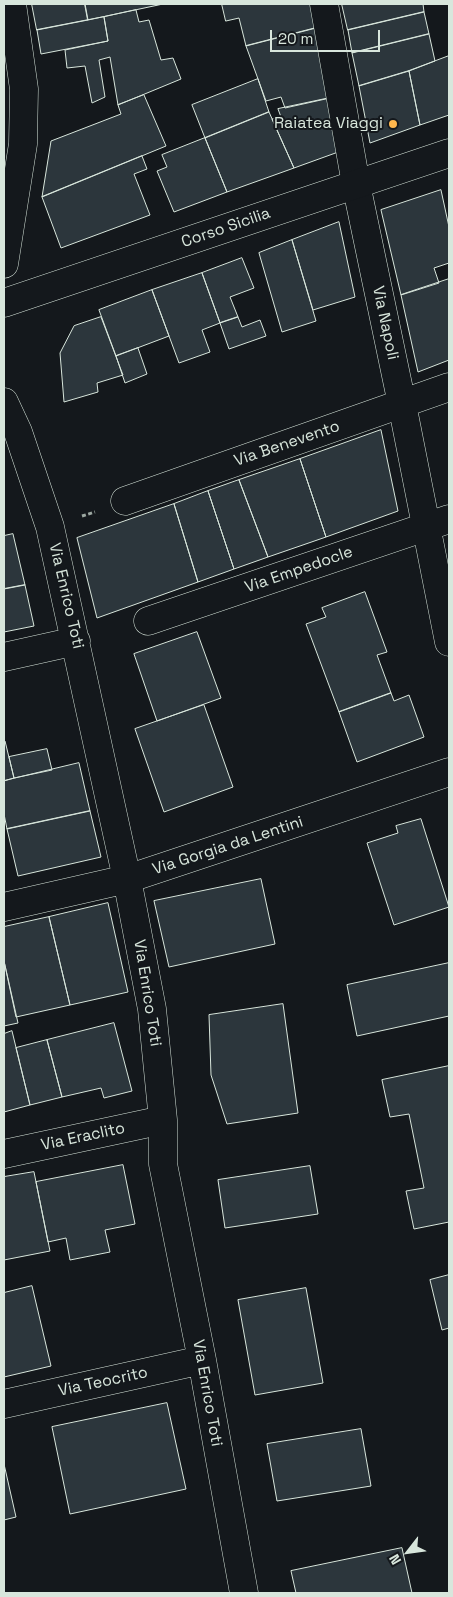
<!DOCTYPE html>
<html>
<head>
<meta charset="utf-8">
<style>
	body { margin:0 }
	#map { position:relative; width:453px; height:1597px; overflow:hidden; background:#14181c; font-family:"Space Grotesk",sans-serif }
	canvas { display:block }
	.frame { position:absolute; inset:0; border:5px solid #d8e6dc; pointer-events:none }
	.north { position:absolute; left:383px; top:1527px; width:50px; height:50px; -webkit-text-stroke:4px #14181c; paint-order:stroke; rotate:240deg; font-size:14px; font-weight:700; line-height:20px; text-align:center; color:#d8e6dc }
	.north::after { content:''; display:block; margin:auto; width:18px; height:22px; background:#d8e6dc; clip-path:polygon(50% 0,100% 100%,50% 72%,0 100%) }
	.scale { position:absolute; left:270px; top:30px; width:110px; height:22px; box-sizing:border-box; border:2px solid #d8e6dc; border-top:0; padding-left:6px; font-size:15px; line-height:18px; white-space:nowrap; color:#d8e6dc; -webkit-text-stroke:4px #14181c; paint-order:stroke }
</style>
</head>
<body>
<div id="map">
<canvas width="453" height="1597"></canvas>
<div class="frame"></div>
<div class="north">N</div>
<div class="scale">20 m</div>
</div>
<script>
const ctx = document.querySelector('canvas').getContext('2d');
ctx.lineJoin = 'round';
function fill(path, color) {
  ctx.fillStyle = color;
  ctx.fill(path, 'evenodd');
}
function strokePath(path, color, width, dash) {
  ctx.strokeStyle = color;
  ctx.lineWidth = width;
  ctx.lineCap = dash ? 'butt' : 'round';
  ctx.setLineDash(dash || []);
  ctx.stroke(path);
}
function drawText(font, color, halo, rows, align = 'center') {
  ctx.font = font + ' "Space Grotesk",sans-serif';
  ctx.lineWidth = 4;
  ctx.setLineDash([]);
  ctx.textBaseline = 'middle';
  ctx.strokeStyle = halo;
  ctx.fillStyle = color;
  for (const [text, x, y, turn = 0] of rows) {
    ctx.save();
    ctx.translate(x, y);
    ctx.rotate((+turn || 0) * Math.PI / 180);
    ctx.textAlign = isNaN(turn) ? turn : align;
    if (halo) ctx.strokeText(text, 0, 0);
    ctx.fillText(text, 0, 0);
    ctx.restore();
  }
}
const building = new Path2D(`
	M 32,4 L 85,4 L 88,20 L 37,30 Z
	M 85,4 L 163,4 L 88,20 Z
	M 222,4 L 311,4 L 316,28 L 246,46 L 239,18 L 226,21 Z
	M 342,4 L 423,4 L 424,12 L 348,30 Z
	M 136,10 L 139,22 L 149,20 L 161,60 L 173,58 L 181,79 L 118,105 L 110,57 L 99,60 L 105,97 L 92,103 L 85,66 L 67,68 L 65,50 L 108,41 L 104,17 Z
	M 424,12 L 429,34 L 352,53 L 348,30 Z
	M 104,17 L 108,41 L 41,54 L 37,30 Z
	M 316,28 L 330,98 L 285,108 L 281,97 L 266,101 L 246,46 Z
	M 429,34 L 435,61 L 409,71 L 359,86 L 352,53 Z
	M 449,56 L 449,115 L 420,125 L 409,71 Z
	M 409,71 L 420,125 L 370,143 L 359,86 Z
	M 258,79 L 269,112 L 205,138 L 192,105 Z
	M 144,95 L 166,146 L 42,197 L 51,141 L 121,114 L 118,105 Z
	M 330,98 L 341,151 L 294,168 L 272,119 L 281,117 L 278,109 Z
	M 269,112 L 294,168 L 227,192 L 205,138 Z
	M 205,138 L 227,192 L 174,212 L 157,171 L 167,167 L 162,155 Z
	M 142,156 L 147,169 L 134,174 L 150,215 L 61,248 L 42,197 Z
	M 441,190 L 449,227 L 449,263 L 434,268 L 439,283 L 401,295 L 381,210 Z
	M 339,222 L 355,297 L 313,310 L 292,240 Z
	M 292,240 L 316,321 L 282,332 L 259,253 Z
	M 242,258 L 254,288 L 230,297 L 238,317 L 220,323 L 202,273 Z
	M 202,273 L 220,323 L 202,330 L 210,352 L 179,363 L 152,290 Z
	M 449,279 L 449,360 L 418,372 L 401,295 Z
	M 152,290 L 169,336 L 116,356 L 99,310 Z
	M 101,317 L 123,375 L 97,383 L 98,392 L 64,402 L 60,353 L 74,326 Z
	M 238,317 L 242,327 L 260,320 L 266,336 L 229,349 L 220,323 Z
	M 138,348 L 147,374 L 125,383 L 116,356 Z
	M 381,430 L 398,511 L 326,537 L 300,459 Z
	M 300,459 L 326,537 L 268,557 L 239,480 Z
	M 239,480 L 268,557 L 234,569 L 208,491 Z
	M 208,491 L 234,569 L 198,582 L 174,504 Z
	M 174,504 L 198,582 L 97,618 L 77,538 Z
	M 13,534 L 25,585 L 4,589 L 4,536 Z
	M 25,585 L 34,626 L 4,632 L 4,589 Z
	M 365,592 L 387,652 L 377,655 L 391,693 L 339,712 L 306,624 L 326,617 L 322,608 Z
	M 197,632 L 221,698 L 157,721 L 134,654 Z
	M 391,693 L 394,701 L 409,695 L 424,737 L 357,762 L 339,712 Z
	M 204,705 L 233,787 L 164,812 L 135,729 Z
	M 4,741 L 5,741 L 14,778 L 4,781 Z
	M 47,749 L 52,770 L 14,778 L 9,757 Z
	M 79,763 L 90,811 L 7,829 L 4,814 L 4,781 Z
	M 90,811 L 101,857 L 18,876 L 7,829 Z
	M 421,819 L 449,907 L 394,925 L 367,843 L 398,833 L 396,826 Z
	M 261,879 L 275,944 L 169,967 L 154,901 Z
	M 108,903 L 128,992 L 70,1005 L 49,917 Z
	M 49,917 L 70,1005 L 16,1017 L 4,961 L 4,927 Z
	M 4,961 L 18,1023 L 4,1026 Z
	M 449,963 L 449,1016 L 357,1036 L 347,985 Z
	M 283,1004 L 298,1113 L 227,1124 L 211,1075 L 209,1015 Z
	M 114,1023 L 132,1091 L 104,1098 L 101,1088 L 62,1097 L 47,1040 Z
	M 12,1031 L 30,1105 L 4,1112 L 4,1034 Z
	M 47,1040 L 62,1097 L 30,1105 L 16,1048 Z
	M 449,1066 L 449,1222 L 414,1229 L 406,1191 L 424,1188 L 409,1114 L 390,1117 L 382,1080 Z
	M 123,1165 L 135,1224 L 105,1230 L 110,1252 L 70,1260 L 66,1238 L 48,1242 L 36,1182 Z
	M 310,1166 L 318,1214 L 225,1228 L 218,1180 Z
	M 34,1172 L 50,1251 L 4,1260 L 4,1177 Z
	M 449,1275 L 449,1328 L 442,1330 L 430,1280 Z
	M 32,1286 L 51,1366 L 4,1377 L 4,1293 Z
	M 306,1288 L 323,1383 L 255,1395 L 238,1300 Z
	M 167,1403 L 186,1489 L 70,1514 L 52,1427 Z
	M 361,1429 L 371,1486 L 277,1501 L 267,1444 Z
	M 4,1464 L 16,1517 L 4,1520 Z
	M 402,1548 L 412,1593 L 296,1593 L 291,1571 Z`);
fill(building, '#2c363c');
strokePath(building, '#d8e6dc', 1);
const minor = new Path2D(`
	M 324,4 L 356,184 L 402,404 L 449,642
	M 4,264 L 23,144 L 24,89 L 12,4
	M 4,402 L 18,432 L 50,527 L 127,879 L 152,1009 L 163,1120 L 163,1164 L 202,1360 L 244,1593
	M 125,501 L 449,387
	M 148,621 L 449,519
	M 4,657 L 76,641
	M 4,907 L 127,879 L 449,772
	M 4,1154 L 163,1120
	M 4,1404 L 202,1360`);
const secondary = new Path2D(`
	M 4,303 L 449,153`);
strokePath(minor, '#d8e6dc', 29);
strokePath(secondary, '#d8e6dc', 29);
strokePath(new Path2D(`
	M 82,516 L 95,512`), '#9da8a2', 3, [4, 2.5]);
strokePath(minor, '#14181c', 28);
strokePath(secondary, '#14181c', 28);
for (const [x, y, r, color] of [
	[393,124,5,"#ffb74d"]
]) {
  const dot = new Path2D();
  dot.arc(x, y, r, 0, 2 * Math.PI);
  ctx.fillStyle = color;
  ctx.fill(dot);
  strokePath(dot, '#14181c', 2);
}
drawText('16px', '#d8e6dc', '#14181c', [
	["Raiatea Viaggi",383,124]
], 'right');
drawText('16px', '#d8e6dc', '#14181c', [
	["Corso Sicilia",226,228,-19],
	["Via Napoli",385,323,78],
	["Via Benevento",287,444,-19],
	["Via Empedocle",299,570,-19],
	["Via Enrico Toti",66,596,77],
	["Via Gorgia da Lentini",228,846,-18],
	["Via Enrico Toti",147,993,81],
	["Via Eraclito",83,1137,-12],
	["Via Teocrito",103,1382,-12],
	["Via Enrico Toti",207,1393,80]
]);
</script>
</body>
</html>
